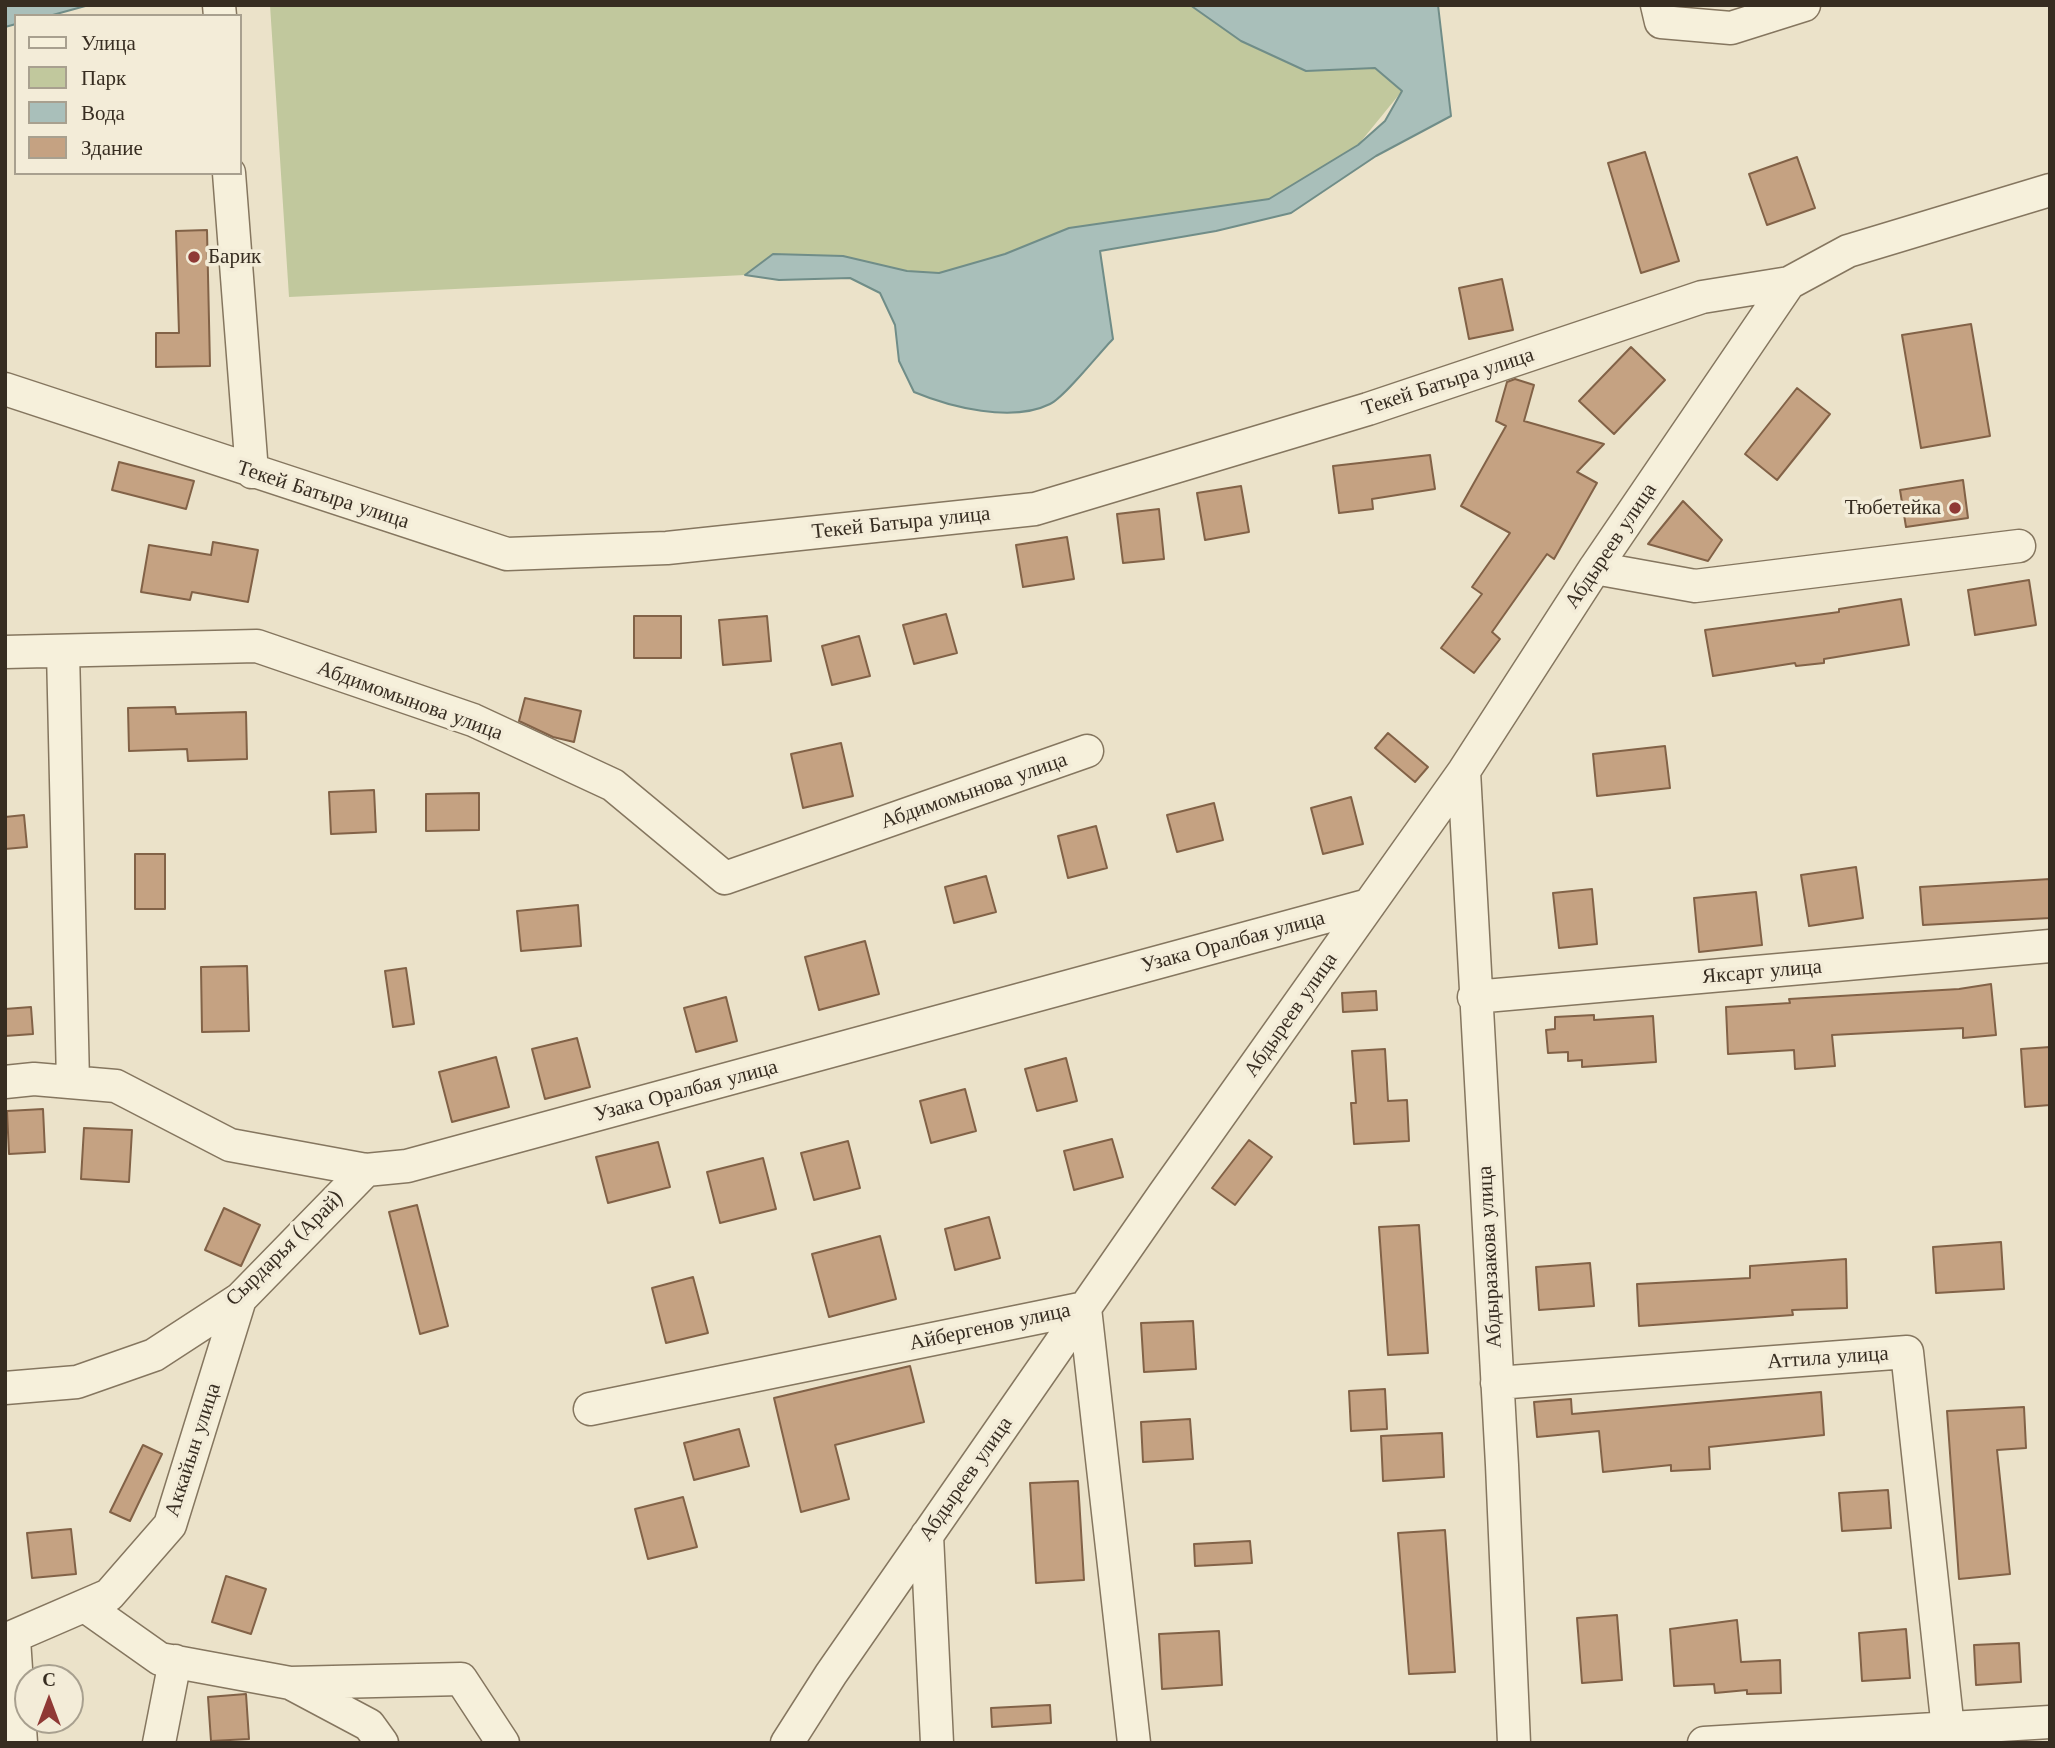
<!DOCTYPE html>
<html>
<head>
<meta charset="utf-8">
<style>
	body { margin:0 }
	#map { position:relative; width:2055px; height:1748px; overflow:hidden; background:#ebe2c9; font-family:"Libre Baskerville",serif }
	canvas { display:block }
	.frame { position:absolute; inset:0; border:7px solid #372d21; pointer-events:none }
	.legend { position:absolute; left:14px; top:14px; width:228px; height:161px; box-sizing:border-box; background:#f3ecd8; border:2px solid #a8a08f; margin:0; padding:9px 12px; list-style:none; font-size:21px; color:#372d21 }
	.legend li { display:flex; align-items:center; gap:14px; height:35px }
	.legend b { width:35px; border:2px solid #a8a08f }
	.north { position:absolute; left:14px; top:1664px; width:70px; height:70px; box-sizing:border-box; background:#f3ecd8; border:2px solid #a8a08f; border-radius:50%; rotate:0deg; font-size:19px; font-weight:700; line-height:28px; text-align:center; color:#372d21 }
	.north::after { content:''; display:block; margin:auto; width:24px; height:32px; background:#8f3935; clip-path:polygon(50% 0,100% 100%,50% 72%,0 100%) }
</style>
</head>
<body>
<div id="map">
<canvas width="2055" height="1748"></canvas>
<div class="frame"></div>
<ul class="legend">
<li><b style="height:9px;background:#f6f0db"></b>Улица</li>
<li><b style="height:19px;background:#c1c89d"></b>Парк</li>
<li><b style="height:19px;background:#a9bfba"></b>Вода</li>
<li><b style="height:19px;background:#c5a282"></b>Здание</li>
</ul>
<div class="north">С</div>
</div>
<script>
const ctx = document.querySelector('canvas').getContext('2d');
ctx.lineJoin = 'round';
function fill(path, color) {
  ctx.fillStyle = color;
  ctx.fill(path, 'evenodd');
}
function strokePath(path, color, width, dash) {
  ctx.strokeStyle = color;
  ctx.lineWidth = width;
  ctx.lineCap = dash ? 'butt' : 'round';
  ctx.setLineDash(dash || []);
  ctx.stroke(path);
}
function drawText(font, color, halo, rows, align = 'center') {
  ctx.font = font + ' "Libre Baskerville",serif';
  ctx.lineWidth = 7;
  ctx.setLineDash([]);
  ctx.textBaseline = 'middle';
  ctx.strokeStyle = halo;
  ctx.fillStyle = color;
  for (const [text, x, y, turn = 0] of rows) {
    ctx.save();
    ctx.translate(x, y);
    ctx.rotate((+turn || 0) * Math.PI / 180);
    ctx.textAlign = isNaN(turn) ? turn : align;
    if (halo) ctx.strokeText(text, 0, 0);
    ctx.fillText(text, 0, 0);
    ctx.restore();
  }
}
fill(new Path2D(`
	M 270,5 L 1192,5 L 1306,71 L 1375,68 L 1402,91 L 1358,145 L 1269,199 L 1069,228 L 1005,254 L 939,273 L 907,271 L 843,256 L 773,254 L 745,275 L 289,297 Z`), '#c1c89d');
const water = new Path2D(`
	M 5,5 L 89,5 L 49,16 L 16,16 L 16,24 L 5,27 Z
	M 1190,5 L 1438,5 L 1451,116 L 1376,156 L 1291,213 L 1216,231 L 1100,251 L 1113,339 C 1100,352 1064,398 1050,404 C 1012,423 950,407 914,392 L 899,361 L 895,325 L 880,293 L 850,278 L 779,280 L 745,275 L 773,254 L 843,256 L 907,271 L 939,273 L 1005,254 L 1069,228 L 1269,199 L 1358,145 L 1385,121 L 1402,91 L 1375,68 L 1306,71 L 1241,41 Z`);
fill(water, '#a9bfba');
strokePath(water, '#708d88', 2);
const building = new Path2D(`
	M 1645,152 L 1679,261 L 1641,273 L 1608,163 Z
	M 1797,157 L 1815,208 L 1767,225 L 1749,174 Z
	M 207,230 L 210,366 L 156,367 L 156,333 L 179,333 L 176,231 Z
	M 1502,279 L 1513,330 L 1469,339 L 1459,288 Z
	M 1971,324 L 1990,436 L 1921,448 L 1902,335 Z
	M 1631,347 L 1665,380 L 1614,434 L 1579,401 Z
	M 1515,379 L 1534,385 L 1524,421 L 1604,444 L 1577,472 L 1597,483 L 1554,559 L 1547,554 L 1492,632 L 1500,639 L 1474,673 L 1441,648 L 1482,594 L 1472,587 L 1510,533 L 1461,506 L 1506,426 L 1496,421 L 1507,382 Z
	M 1797,388 L 1830,414 L 1777,480 L 1745,454 Z
	M 1430,455 L 1435,489 L 1372,499 L 1373,509 L 1339,513 L 1333,466 Z
	M 119,462 L 194,481 L 186,509 L 112,490 Z
	M 1963,480 L 1968,518 L 1906,527 L 1900,490 Z
	M 1241,486 L 1249,532 L 1205,540 L 1197,493 Z
	M 1683,501 L 1722,540 L 1708,561 L 1648,544 Z
	M 1159,509 L 1164,559 L 1123,563 L 1117,514 Z
	M 1067,537 L 1074,579 L 1023,587 L 1016,545 Z
	M 213,542 L 258,550 L 248,602 L 192,592 L 190,600 L 141,592 L 149,545 L 211,555 Z
	M 2029,580 L 2036,625 L 1975,635 L 1968,590 Z
	M 1901,599 L 1909,645 L 1824,659 L 1824,663 L 1796,666 L 1795,663 L 1713,676 L 1705,630 L 1839,612 L 1839,609 Z
	M 946,614 L 957,653 L 914,664 L 903,625 Z
	M 634,616 L 681,616 L 681,658 L 634,658 Z
	M 767,616 L 771,661 L 723,665 L 719,620 Z
	M 859,636 L 870,676 L 832,685 L 822,646 Z
	M 525,698 L 581,711 L 574,742 L 553,737 L 519,721 Z
	M 175,707 L 176,714 L 246,712 L 247,759 L 188,761 L 187,749 L 129,751 L 128,708 Z
	M 1388,733 L 1428,767 L 1415,782 L 1375,748 Z
	M 841,743 L 853,796 L 803,808 L 791,754 Z
	M 1665,746 L 1670,788 L 1597,796 L 1593,754 Z
	M 374,790 L 376,832 L 331,834 L 329,792 Z
	M 479,793 L 479,830 L 426,831 L 426,794 Z
	M 1351,797 L 1363,844 L 1323,854 L 1311,808 Z
	M 1214,803 L 1223,840 L 1177,852 L 1167,815 Z
	M 24,815 L 27,847 L 5,849 L 5,817 Z
	M 1096,826 L 1107,868 L 1068,878 L 1058,836 Z
	M 135,854 L 165,854 L 165,909 L 135,909 Z
	M 1856,867 L 1863,918 L 1809,926 L 1801,875 Z
	M 986,876 L 996,912 L 954,923 L 945,887 Z
	M 2050,879 L 2050,918 L 1923,925 L 1920,887 Z
	M 1592,889 L 1597,944 L 1559,948 L 1553,893 Z
	M 1756,892 L 1762,945 L 1699,952 L 1694,898 Z
	M 578,905 L 581,946 L 521,951 L 517,911 Z
	M 865,941 L 879,994 L 819,1010 L 805,957 Z
	M 247,966 L 249,1031 L 202,1032 L 201,967 Z
	M 406,968 L 414,1024 L 393,1027 L 385,971 Z
	M 1991,984 L 1996,1035 L 1963,1038 L 1963,1028 L 1832,1035 L 1835,1066 L 1795,1069 L 1794,1050 L 1728,1054 L 1726,1007 L 1790,1003 L 1789,999 L 1959,989 Z
	M 1376,991 L 1377,1010 L 1343,1012 L 1342,993 Z
	M 726,997 L 737,1041 L 696,1052 L 684,1008 Z
	M 31,1007 L 33,1034 L 5,1036 L 5,1009 Z
	M 1594,1015 L 1594,1020 L 1653,1016 L 1656,1062 L 1582,1067 L 1582,1060 L 1568,1061 L 1568,1052 L 1548,1053 L 1546,1030 L 1555,1029 L 1555,1017 Z
	M 577,1038 L 590,1087 L 545,1099 L 532,1049 Z
	M 2050,1047 L 2050,1105 L 2025,1107 L 2021,1049 Z
	M 1385,1049 L 1388,1101 L 1407,1100 L 1409,1141 L 1354,1144 L 1351,1103 L 1356,1103 L 1352,1051 Z
	M 496,1057 L 509,1107 L 452,1122 L 439,1072 Z
	M 1066,1058 L 1077,1101 L 1037,1111 L 1025,1069 Z
	M 965,1089 L 976,1131 L 931,1143 L 920,1101 Z
	M 43,1109 L 45,1152 L 9,1154 L 7,1111 Z
	M 84,1128 L 132,1130 L 129,1182 L 81,1179 Z
	M 1112,1139 L 1123,1177 L 1074,1190 L 1064,1151 Z
	M 1249,1140 L 1272,1157 L 1235,1205 L 1212,1188 Z
	M 848,1141 L 860,1188 L 814,1200 L 801,1153 Z
	M 658,1142 L 670,1187 L 608,1203 L 596,1157 Z
	M 763,1158 L 776,1209 L 720,1223 L 707,1172 Z
	M 417,1205 L 448,1326 L 420,1334 L 389,1212 Z
	M 224,1208 L 260,1225 L 241,1266 L 205,1250 Z
	M 989,1217 L 1000,1258 L 955,1270 L 945,1229 Z
	M 1419,1225 L 1428,1353 L 1388,1355 L 1379,1227 Z
	M 880,1236 L 896,1299 L 829,1317 L 812,1254 Z
	M 2001,1242 L 2004,1289 L 1936,1293 L 1933,1247 Z
	M 1846,1259 L 1847,1308 L 1792,1310 L 1793,1315 L 1639,1326 L 1637,1284 L 1750,1278 L 1750,1266 Z
	M 1590,1263 L 1594,1306 L 1539,1310 L 1536,1267 Z
	M 693,1277 L 708,1333 L 666,1343 L 652,1288 Z
	M 1193,1321 L 1196,1369 L 1144,1372 L 1141,1323 Z
	M 910,1366 L 924,1422 L 835,1445 L 849,1499 L 801,1512 L 774,1398 Z
	M 1385,1389 L 1387,1429 L 1351,1431 L 1349,1391 Z
	M 1821,1392 L 1824,1435 L 1709,1447 L 1710,1469 L 1671,1471 L 1671,1465 L 1603,1472 L 1599,1431 L 1537,1437 L 1534,1402 L 1571,1399 L 1572,1414 Z
	M 2024,1407 L 2026,1448 L 1997,1450 L 2010,1574 L 1959,1579 L 1947,1411 Z
	M 1190,1419 L 1193,1459 L 1143,1462 L 1141,1422 Z
	M 739,1429 L 749,1466 L 694,1480 L 684,1443 Z
	M 1442,1433 L 1444,1477 L 1383,1481 L 1381,1436 Z
	M 143,1445 L 162,1454 L 130,1521 L 110,1512 Z
	M 1078,1481 L 1084,1580 L 1036,1583 L 1030,1483 Z
	M 1888,1490 L 1891,1528 L 1842,1531 L 1839,1493 Z
	M 683,1497 L 697,1547 L 648,1559 L 635,1509 Z
	M 71,1529 L 76,1574 L 32,1578 L 27,1533 Z
	M 1445,1530 L 1455,1672 L 1409,1674 L 1398,1533 Z
	M 1250,1541 L 1252,1563 L 1195,1566 L 1194,1544 Z
	M 226,1576 L 266,1589 L 251,1634 L 212,1622 Z
	M 1617,1615 L 1622,1680 L 1582,1683 L 1577,1618 Z
	M 1737,1620 L 1741,1662 L 1780,1660 L 1781,1693 L 1747,1694 L 1747,1690 L 1715,1693 L 1714,1684 L 1674,1686 L 1670,1629 Z
	M 1906,1629 L 1910,1678 L 1862,1681 L 1859,1633 Z
	M 1219,1631 L 1222,1685 L 1162,1689 L 1159,1634 Z
	M 2019,1643 L 2021,1682 L 1976,1685 L 1974,1645 Z
	M 246,1694 L 249,1739 L 211,1741 L 208,1697 Z
	M 1050,1705 L 1051,1723 L 992,1727 L 991,1708 Z`);
fill(building, '#c5a282');
strokePath(building, '#826247', 2);
const minor = new Path2D(`
	M 219,5 L 220,16
	M 1657,5 L 1661,22 L 1731,28 L 1804,5
	M 229,173 L 252,472
	M 5,389 L 507,554 L 667,548 L 1035,509 L 1368,409 L 1702,297 L 1789,283 L 1848,251 L 2050,190
	M 1595,568 L 1695,586 L 2019,546
	M 63,651 L 73,1082
	M 5,652 L 257,646 L 473,720 L 613,785 L 725,878 L 1087,751
	M 1464,771 L 1502,1465 L 1514,1743
	M 1474,997 L 2050,946
	M 5,1082 L 34,1079 L 116,1086 L 230,1145 L 366,1170 L 407,1166 L 1369,905
	M 1497,1383 L 1907,1352 L 1948,1729
	M 5,1388 L 77,1382 L 154,1355 L 240,1299 L 366,1170
	M 590,1409 L 1085,1308 L 1134,1743
	M 927,1535 L 937,1743
	M 85,1606 L 160,1659 L 290,1683 L 461,1679 L 503,1743
	M 14,1639 L 21,1743
	M 5,1640 L 109,1595 L 170,1525 L 240,1299
	M 292,1684 L 369,1725 L 382,1743
	M 159,1743 L 175,1661
	M 787,1743 L 831,1674 L 1164,1194 L 1464,771 L 1595,568 L 1789,283
	M 1704,1743 L 2050,1722`);
strokePath(minor, '#85765f', 35);
strokePath(minor, '#f6f0db', 32);
for (const [x, y, r, color] of [
	[194,257,7,"#8f3935"],
	[1955,508,7,"#8f3935"]
]) {
  const dot = new Path2D();
  dot.arc(x, y, r, 0, 2 * Math.PI);
  ctx.fillStyle = color;
  ctx.fill(dot);
  strokePath(dot, '#f3ecd8', 2.5);
}
drawText('21px', '#372d21', '#f3ecd8', [
	["Барик",208,257],
	["Тюбетейка",1941,508,"right"]
], 'left');
drawText('21px', '#372d21', '#f3ecd8', [
	["Текей Батыра улица",1448,382,-18],
	["Текей Батыра улица",323,495,18],
	["Текей Батыра улица",901,523,-6],
	["Абдыреев улица",1611,546,-56],
	["Абдимомынова улица",410,701,20],
	["Абдимомынова улица",974,791,-19],
	["Узака Оралбая улица",1233,942,-15],
	["Яксарт улица",1762,972,-5],
	["Абдыреев улица",1291,1015,-55],
	["Узака Оралбая улица",686,1091,-15],
	["Сырдарья (Арай)",285,1249,-44],
	["Абдыразакова улица",1490,1257,-93],
	["Айбергенов улица",990,1327,-12],
	["Аттила улица",1828,1358,-4],
	["Аккайын улица",193,1450,-72],
	["Абдыреев улица",966,1479,-55]
]);
</script>
</body>
</html>
